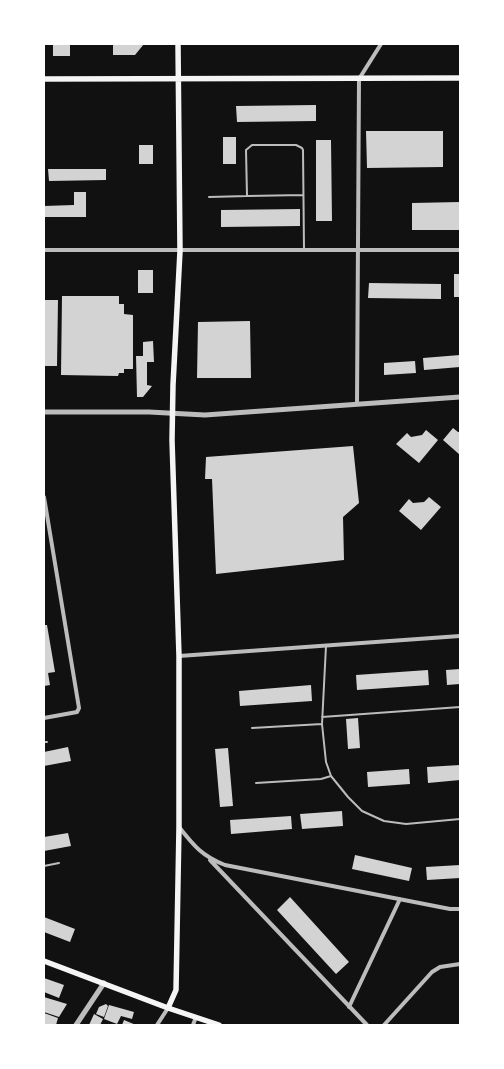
<!DOCTYPE html>
<html>
<head>
<meta charset="utf-8">
<style>
	body { margin:0 }
	#map { position:relative; width:504px; height:1069px; overflow:hidden; background:#111; font-family:Commissioner,sans-serif }
	canvas { display:block }
	.frame { position:absolute; inset:0; border:45px solid #fff; pointer-events:none }
</style>
</head>
<body>
<div id="map">
<canvas width="504" height="1069"></canvas>
<div class="frame"></div>
</div>
<script>
const ctx = document.querySelector('canvas').getContext('2d');
ctx.lineJoin = 'round';
function fill(path, color) {
  ctx.fillStyle = color;
  ctx.fill(path, 'evenodd');
}
function strokePath(path, color, width, dash) {
  ctx.strokeStyle = color;
  ctx.lineWidth = width;
  ctx.lineCap = dash ? 'butt' : 'round';
  ctx.setLineDash(dash || []);
  ctx.stroke(path);
}
fill(new Path2D(`
	M 53,44 L 70,44 L 70,56 L 53,56 Z
	M 113,44 L 144,44 L 135,55 L 113,55 Z
	M 316,105 L 316,121 L 237,122 L 236,106 Z
	M 366,131 L 443,131 L 443,167 L 367,168 Z
	M 223,137 L 236,137 L 236,164 L 223,164 Z
	M 316,140 L 331,140 L 332,221 L 316,221 Z
	M 139,145 L 153,145 L 153,164 L 139,164 Z
	M 48,169 L 106,169 L 106,180 L 49,181 Z
	M 74,192 L 86,192 L 86,217 L 44,217 L 44,206 L 74,205 Z
	M 460,202 L 460,230 L 412,230 L 412,203 Z
	M 300,209 L 300,226 L 221,227 L 221,210 Z
	M 138,270 L 153,270 L 153,293 L 138,293 Z
	M 454,274 L 460,274 L 460,297 L 454,297 Z
	M 369,283 L 441,284 L 441,299 L 368,298 Z
	M 62,296 L 119,296 L 119,304 L 124,304 L 124,314 L 133,315 L 133,369 L 124,369 L 124,373 L 119,373 L 118,376 L 61,375 Z
	M 44,300 L 58,300 L 57,366 L 44,366 Z
	M 250,321 L 251,378 L 197,378 L 198,322 Z
	M 153,341 L 154,362 L 147,362 L 147,385 L 152,386 L 143,397 L 137,397 L 136,356 L 143,356 L 143,342 Z
	M 460,355 L 460,367 L 424,370 L 423,358 Z
	M 415,361 L 416,373 L 384,375 L 384,363 Z
	M 453,428 L 458,432 L 460,432 L 460,455 L 443,440 Z
	M 426,430 L 438,440 L 419,463 L 396,444 L 407,433 L 411,437 L 422,435 Z
	M 353,446 L 359,503 L 343,517 L 344,560 L 216,574 L 212,479 L 205,479 L 206,457 Z
	M 429,497 L 441,507 L 421,530 L 399,511 L 409,499 L 413,503 L 424,502 Z
	M 44,625 L 47,625 L 55,672 L 48,673 L 50,685 L 44,686 Z
	M 460,669 L 460,684 L 447,685 L 446,670 Z
	M 428,670 L 429,685 L 357,690 L 356,675 Z
	M 311,685 L 312,701 L 240,706 L 239,691 Z
	M 358,718 L 360,748 L 348,749 L 346,719 Z
	M 68,747 L 71,761 L 44,766 L 44,752 Z
	M 228,748 L 233,806 L 220,807 L 215,749 Z
	M 460,765 L 460,780 L 428,783 L 427,767 Z
	M 409,769 L 410,784 L 368,787 L 367,772 Z
	M 342,811 L 343,826 L 302,829 L 300,814 Z
	M 291,816 L 292,829 L 231,834 L 230,820 Z
	M 68,833 L 71,846 L 44,851 L 44,837 Z
	M 355,855 L 412,868 L 409,881 L 352,869 Z
	M 460,865 L 460,878 L 427,880 L 426,867 Z
	M 290,897 L 349,962 L 336,974 L 277,910 Z
	M 44,917 L 75,929 L 70,942 L 44,932 Z
	M 44,978 L 64,985 L 59,998 L 44,992 Z
	M 44,997 L 67,1004 L 59,1017 L 44,1012 Z
	M 106,1004 L 108,1006 L 104,1017 L 96,1014 L 99,1007 Z
	M 109,1005 L 134,1012 L 132,1019 L 121,1016 L 117,1024 L 104,1019 Z
	M 44,1013 L 58,1018 L 56,1025 L 44,1025 Z
	M 94,1014 L 103,1019 L 100,1025 L 89,1025 Z
	M 124,1020 L 136,1025 L 122,1025 Z`), '#d3d3d3');
strokePath(new Path2D(`
	M 303,195 L 247,196 L 246,150 L 252,145 L 296,145 L 302,148 L 303,150 L 304,249
	M 209,197 L 247,196
	M 326,646 L 322,724 L 326,762 L 331,776 L 348,797 L 362,811 L 384,821 L 406,824 L 460,819
	M 322,717 L 460,707
	M 252,728 L 322,724
	M 44,742 L 47,742
	M 256,783 L 321,779 L 331,776
	M 44,866 L 59,863`), '#bcbcbc', 2);
strokePath(new Path2D(`
	M 44,250 L 460,250
	M 357,404 L 359,79 L 381,44
	M 44,497 L 79,708 L 77,712 L 44,718
	M 179,656 L 460,636
	M 179,827 C 194,846 202,856 225,865 L 450,909 L 460,909
	M 210,860 L 367,1025
	M 349,1007 L 400,899
	M 157,1025 L 168,1008
	M 193,1025 L 196,1017
	M 384,1025 L 432,972 L 440,967 L 460,964`), '#bcbcbc', 4);
strokePath(new Path2D(`
	M 44,412 L 149,412 L 205,415 L 460,397
	M 76,1025 L 104,983`), '#bcbcbc', 5);
strokePath(new Path2D(`
	M 44,79 L 460,78
	M 44,961 L 168,1008 L 219,1025
	M 168,1008 L 176,990 L 179,827 L 179,656 L 172,440 L 173,385 L 180,251 L 178,44`), '#f5f5f5', 5.5);
</script>
</body>
</html>
